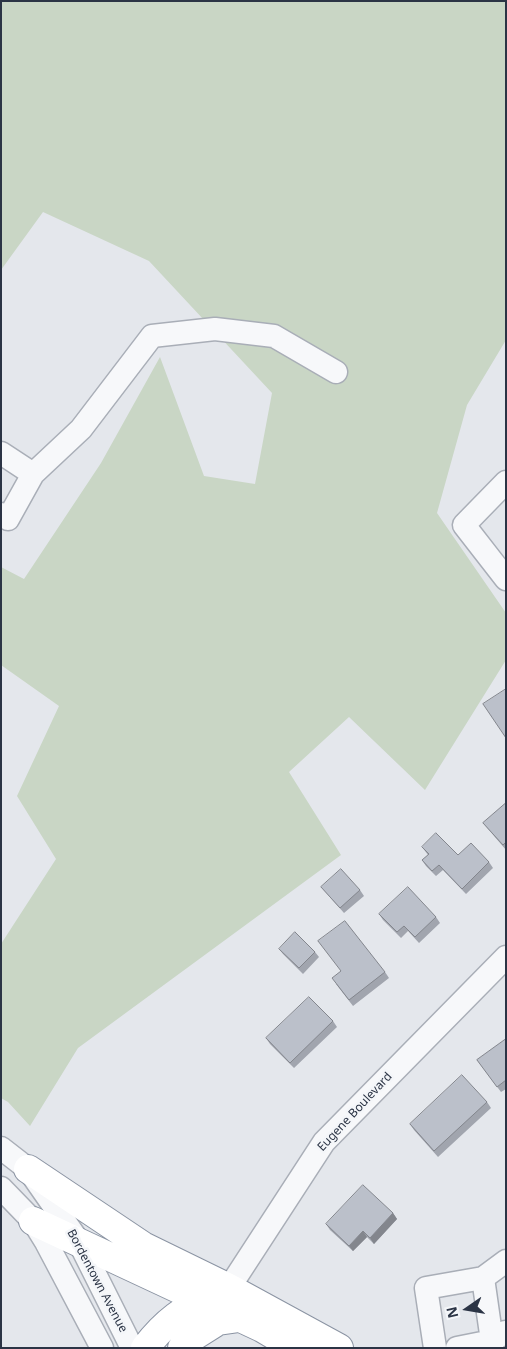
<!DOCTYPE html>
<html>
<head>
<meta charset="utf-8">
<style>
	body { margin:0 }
	#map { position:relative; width:507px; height:1349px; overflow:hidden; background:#e4e7ec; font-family:"Noto Sans",sans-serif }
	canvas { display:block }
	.frame { position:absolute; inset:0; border:2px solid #2b3445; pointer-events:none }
	.north { position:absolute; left:442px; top:1284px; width:50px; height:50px; -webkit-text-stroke:4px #f4f6f9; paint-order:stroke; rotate:257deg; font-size:14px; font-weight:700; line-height:20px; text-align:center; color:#2b3445 }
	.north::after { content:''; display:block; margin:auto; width:18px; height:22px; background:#2b3445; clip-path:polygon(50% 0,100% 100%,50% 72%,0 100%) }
</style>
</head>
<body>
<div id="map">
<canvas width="507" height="1349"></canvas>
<div class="frame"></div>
<div class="north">N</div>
</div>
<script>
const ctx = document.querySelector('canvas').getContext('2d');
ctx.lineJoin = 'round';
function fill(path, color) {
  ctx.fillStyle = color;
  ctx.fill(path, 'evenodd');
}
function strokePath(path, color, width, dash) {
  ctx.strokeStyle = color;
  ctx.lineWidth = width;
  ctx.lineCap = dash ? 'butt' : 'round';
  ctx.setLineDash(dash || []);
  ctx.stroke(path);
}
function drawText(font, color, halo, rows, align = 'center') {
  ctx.font = font + ' "Noto Sans",sans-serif';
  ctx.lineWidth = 5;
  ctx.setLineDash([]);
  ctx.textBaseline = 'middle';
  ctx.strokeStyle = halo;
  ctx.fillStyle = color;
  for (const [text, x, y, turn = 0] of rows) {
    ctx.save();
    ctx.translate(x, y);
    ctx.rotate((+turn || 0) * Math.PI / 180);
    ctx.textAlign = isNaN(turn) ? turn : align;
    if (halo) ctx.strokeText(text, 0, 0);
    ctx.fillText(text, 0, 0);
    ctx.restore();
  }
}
fill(new Path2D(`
	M 1,1 L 506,1 L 506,340 L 467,405 L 437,513 L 506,613 L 506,660 L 425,790 L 349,717 L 289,772 L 341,855 L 78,1048 L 30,1126 L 8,1102 L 1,1098 L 1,944 L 56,859 L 17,796 L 59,706 L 1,665 L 1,567 L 24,579 L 101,463 L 160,357 L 204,476 L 255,484 L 272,393 L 149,261 L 43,212 L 1,270 Z`), '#c9d6c5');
const minor = new Path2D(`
	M 1,453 L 33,474
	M 506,482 L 464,525 L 506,579
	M 1,514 L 8,519 L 33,474 L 81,429 L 152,336 L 215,329 L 274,336 L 336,372
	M 1,1148 L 28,1169 L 79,1242 L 132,1348
	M 1,1188 L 33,1221 L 46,1242 L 102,1348
	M 483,1278 L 492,1341
	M 229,1288 L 324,1142 L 506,957
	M 435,1348 L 426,1288 L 483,1278 L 506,1261
	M 457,1348 L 492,1341 L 505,1332`);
const highway = new Path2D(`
	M 28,1169 L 143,1246 L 229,1288 L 339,1348
	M 33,1221 L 262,1328 L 296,1348
	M 145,1348 C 166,1321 183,1309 214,1295
	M 182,1348 L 191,1338 L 218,1321 L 239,1318`);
strokePath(minor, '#a9aeb7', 25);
strokePath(highway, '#8b94a3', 30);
strokePath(minor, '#f7f8fa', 22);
strokePath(highway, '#fff', 28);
fill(new Path2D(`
	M 506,803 L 506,850 L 483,823 Z
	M 422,847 L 489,862 L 493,868 L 466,894 L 443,870 L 436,876 L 426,866 L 422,860 L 428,855 Z
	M 321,887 L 360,890 L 364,896 L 344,913 Z
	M 379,914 L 436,917 L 440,923 L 419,943 L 408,931 L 401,938 L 383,920 Z
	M 279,949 L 315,952 L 319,957 L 303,974 L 283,954 Z
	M 385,972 L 389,978 L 353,1006 L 336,984 Z
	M 333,1021 L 337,1027 L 294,1068 L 270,1044 L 266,1038 Z
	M 506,1039 L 506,1089 L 501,1092 L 477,1060 Z
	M 487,1102 L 491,1108 L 438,1157 L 414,1130 L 410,1124 Z
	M 393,1213 L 397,1219 L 374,1244 L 367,1237 L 353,1251 L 330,1230 L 326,1224 Z`), '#a1a5ae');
fill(new Path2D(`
	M 393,1213 L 397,1219 L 374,1244 L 370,1238 Z
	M 363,1231 L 367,1237 L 353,1251 L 349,1246 Z`), '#83868d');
const building = new Path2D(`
	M 506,689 L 506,738 L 483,704 Z
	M 506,803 L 506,842 L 503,845 L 483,823 Z
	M 436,833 L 458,855 L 471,843 L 489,862 L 462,889 L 439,865 L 432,871 L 422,860 L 429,854 L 422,847 Z
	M 341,869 L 360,890 L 340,908 L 321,887 Z
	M 408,887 L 436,917 L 415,937 L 404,926 L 397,932 L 379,914 Z
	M 345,921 L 385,972 L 349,1000 L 332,978 L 341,971 L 318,941 Z
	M 295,932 L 315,952 L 299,968 L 279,949 Z
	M 309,997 L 333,1021 L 290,1063 L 266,1038 Z
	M 506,1039 L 506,1080 L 497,1087 L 477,1060 Z
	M 462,1075 L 487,1102 L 434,1151 L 410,1124 Z
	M 363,1185 L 393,1213 L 370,1238 L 363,1231 L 349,1246 L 326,1224 Z`);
fill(building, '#bbc0ca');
strokePath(building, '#83868d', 1);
drawText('12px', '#2b3445', '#f4f6f9', [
	["Eugene Boulevard",355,1112,-47],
	["Bordentown Avenue",97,1281,62]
]);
</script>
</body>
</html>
